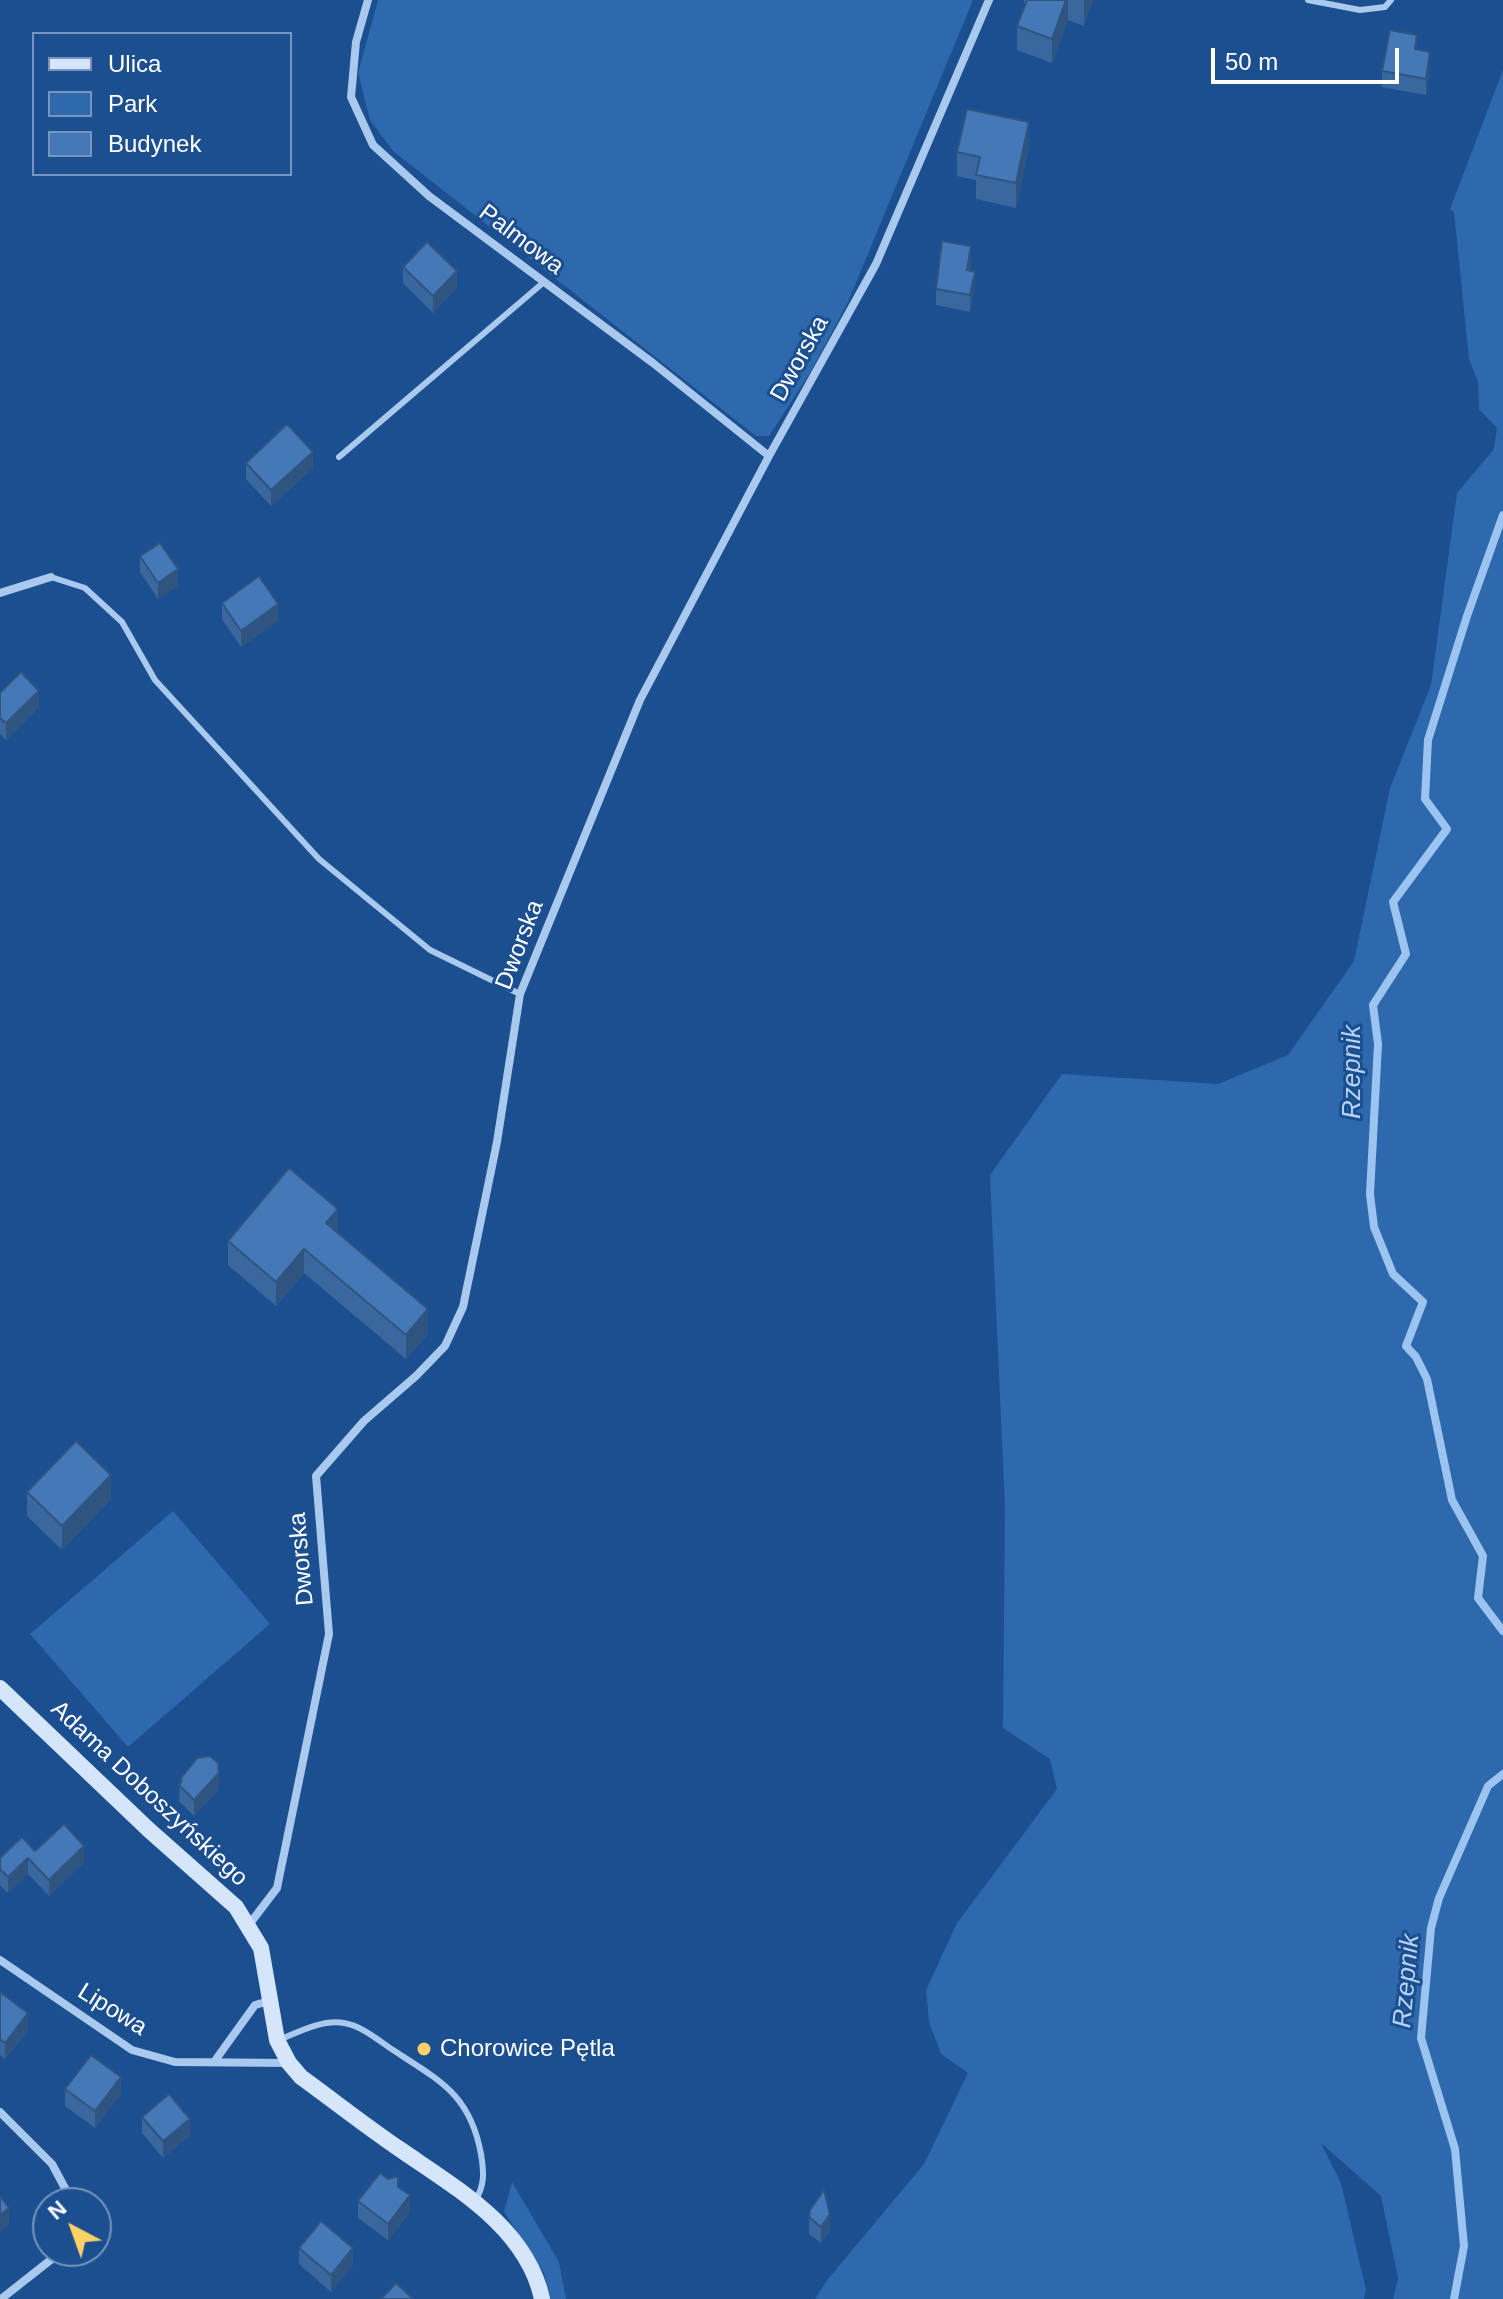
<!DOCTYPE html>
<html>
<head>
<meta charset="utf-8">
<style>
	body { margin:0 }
	#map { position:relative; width:1503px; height:2299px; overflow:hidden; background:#1b4f8f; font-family:Arial,sans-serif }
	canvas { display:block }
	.legend { position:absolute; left:32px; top:32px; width:260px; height:144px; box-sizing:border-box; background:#1b4f8f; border:2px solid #7695bc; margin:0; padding:10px 14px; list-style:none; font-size:24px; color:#fff }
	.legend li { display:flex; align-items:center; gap:16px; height:40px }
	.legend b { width:40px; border:2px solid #7695bc }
	.north { position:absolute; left:32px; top:2187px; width:80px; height:80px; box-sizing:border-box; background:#1b4f8f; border:2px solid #7695bc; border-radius:50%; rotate:319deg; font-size:22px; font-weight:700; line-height:32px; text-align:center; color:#fff }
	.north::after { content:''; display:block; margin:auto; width:28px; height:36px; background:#ffd166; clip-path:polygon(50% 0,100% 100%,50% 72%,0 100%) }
	.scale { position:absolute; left:1211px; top:48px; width:188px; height:36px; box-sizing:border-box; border:4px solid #fff; border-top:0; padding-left:10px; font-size:24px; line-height:28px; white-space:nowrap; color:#fff; -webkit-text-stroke:6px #1b4f8f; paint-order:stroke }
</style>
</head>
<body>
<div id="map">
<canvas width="1503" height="2299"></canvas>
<ul class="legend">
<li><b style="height:10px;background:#d6e6fa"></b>Ulica</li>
<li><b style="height:22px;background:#2e69ad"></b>Park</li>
<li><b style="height:22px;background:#4478b7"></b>Budynek</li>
</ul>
<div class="north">N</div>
<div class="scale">50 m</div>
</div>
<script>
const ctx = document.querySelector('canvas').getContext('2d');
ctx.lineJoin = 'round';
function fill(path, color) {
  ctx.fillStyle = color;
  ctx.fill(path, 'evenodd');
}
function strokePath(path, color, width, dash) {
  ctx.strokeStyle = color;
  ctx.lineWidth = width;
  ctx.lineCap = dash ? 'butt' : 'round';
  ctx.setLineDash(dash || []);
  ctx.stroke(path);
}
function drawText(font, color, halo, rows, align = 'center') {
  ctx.font = font + ' Arial,sans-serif';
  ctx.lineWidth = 6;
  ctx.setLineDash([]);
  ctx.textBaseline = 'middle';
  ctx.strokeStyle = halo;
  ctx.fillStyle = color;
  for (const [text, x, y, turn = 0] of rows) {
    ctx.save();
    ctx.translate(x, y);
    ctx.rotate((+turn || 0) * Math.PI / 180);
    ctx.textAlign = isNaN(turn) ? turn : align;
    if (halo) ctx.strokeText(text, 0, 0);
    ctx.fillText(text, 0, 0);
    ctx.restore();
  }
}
fill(new Path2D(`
	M 378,0 L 973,0 L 848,302 L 810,373 L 769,436 L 756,436 L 393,151 L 370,120 L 358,73 Z
	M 1503,70 L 1503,2299 L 1393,2299 L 1398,2278 L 1381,2196 L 1321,2143 L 1341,2183 L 1366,2290 L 1364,2299 L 815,2299 L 828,2279 L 924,2164 L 968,2073 L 941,2054 L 929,2022 L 926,1990 L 957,1923 L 1057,1789 L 1050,1759 L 1003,1728 L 1005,1507 L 990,1175 L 1062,1074 L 1218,1084 L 1288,1055 L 1354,961 L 1390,788 L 1431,685 L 1457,493 L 1494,449 L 1497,428 L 1479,409 L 1478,382 L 1469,359 L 1454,212 L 1450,209 Z
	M 173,1511 L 270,1624 L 128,1747 L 30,1634 Z
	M 512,2182 L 559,2262 L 566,2299 L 549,2299 L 544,2273 L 504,2212 Z`), '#2e69ad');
strokePath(new Path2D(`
	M 1503,515 L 1467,616 L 1428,740 L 1425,799 L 1447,829 L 1393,902 L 1406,954 L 1373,1005 L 1378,1044 L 1370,1194 L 1374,1227 L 1393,1274 L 1423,1302 L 1406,1346 L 1416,1357 L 1427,1379 L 1452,1500 L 1483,1556 L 1478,1598 L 1503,1631
	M 1454,2299 L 1464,2246 L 1455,2149 L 1421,2038 L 1431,1928 L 1439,1898 L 1488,1786 L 1503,1774`), '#9cc4f0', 8);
strokePath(new Path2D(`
	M 1308,0 L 1360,10 L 1385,7 L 1391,0
	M 339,457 L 544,282
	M 51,577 L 85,588 L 122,622 L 155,680 L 319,859 L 430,950 L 520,994
	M 279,2040 C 298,2032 323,2019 344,2023 C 362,2026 378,2040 393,2050 C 440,2081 470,2094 481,2154 C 484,2172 485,2185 475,2201`), '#a9c9ee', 6);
strokePath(new Path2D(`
	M 368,0 L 356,42 L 351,97 L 373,145 L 429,196 L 653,363 L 769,456
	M 0,593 L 51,577
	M 248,1926 L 277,1888 L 329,1634 L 316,1476 L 364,1421 L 416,1376 L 445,1346 L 463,1307 L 497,1142 L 520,994 L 640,700 L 769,456 L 876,264 L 989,0
	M 0,1960 L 132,2050 L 175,2062 L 289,2063
	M 214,2062 L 255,2005 L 269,2001
	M 0,2112 L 52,2164 L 73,2203
	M 1,2299 L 62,2251`), '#a9c9ee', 8);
strokePath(new Path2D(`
	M 0,1688 L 149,1830 L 236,1907 L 261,1948 L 277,2040 L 289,2063 L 301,2077 C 334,2101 367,2127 401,2150 C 456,2188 527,2228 542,2299`), '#d6e6fa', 16);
fill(new Path2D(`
	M 1024,0 L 1093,0 L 1084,26 L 1068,20 L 1052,63 L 1017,50 L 1017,26 L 1026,4 L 1024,3 Z
	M 1430,68 L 1426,95 L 1382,87 L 1382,71 Z
	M 1029,146 L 1016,208 L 976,199 L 976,180 L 957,176 L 957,152 Z
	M 971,263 L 970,270 L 975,288 L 970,312 L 936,305 L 936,289 Z
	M 403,267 L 457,287 L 433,313 L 403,283 Z
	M 246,463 L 313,468 L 271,506 L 246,479 Z
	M 140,556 L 178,586 L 158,599 L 140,572 Z
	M 222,603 L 278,621 L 241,647 L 222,619 Z
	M 0,693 L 39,707 L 6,740 L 0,734 Z
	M 338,1233 L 428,1334 L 406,1359 L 304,1273 L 276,1306 L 228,1265 L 228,1241 Z
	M 27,1492 L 111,1499 L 62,1550 L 27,1516 Z
	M 180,1779 L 219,1789 L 194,1816 L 179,1801 Z
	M 35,1851 L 84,1862 L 49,1896 L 28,1874 L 8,1893 L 0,1885 L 0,1858 Z
	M 0,1992 L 28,2030 L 5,2059 L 0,2055 Z
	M 65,2089 L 121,2094 L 95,2128 L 65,2106 Z
	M 142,2117 L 190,2135 L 163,2158 L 142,2133 Z
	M 398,2187 L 410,2212 L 388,2240 L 358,2218 L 358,2201 Z
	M 809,2217 L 830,2231 L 821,2243 L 809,2234 Z
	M 299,2248 L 353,2265 L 331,2292 L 299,2264 Z`), '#3a679d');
fill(new Path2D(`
	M 1066,0 L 1068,0 L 1068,20 L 1052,63 L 1052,39 Z
	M 1084,0 L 1093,0 L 1084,26 Z
	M 1430,52 L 1430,68 L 1426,95 L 1426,79 Z
	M 1029,122 L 1029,146 L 1016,208 L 1016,183 Z
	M 971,246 L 971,263 L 967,286 L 967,270 Z
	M 457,271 L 457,287 L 433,313 L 433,296 Z
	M 975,272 L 975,288 L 970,312 L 970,295 Z
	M 313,452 L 313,468 L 271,506 L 271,490 Z
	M 178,569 L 178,586 L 158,599 L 158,583 Z
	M 278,604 L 278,621 L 241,647 L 241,631 Z
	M 39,691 L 39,707 L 6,740 L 6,723 Z
	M 338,1209 L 338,1233 L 326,1223 Z
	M 304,1249 L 304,1273 L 276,1306 L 276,1282 Z
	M 428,1309 L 428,1334 L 406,1359 L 406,1335 Z
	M 111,1475 L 111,1499 L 62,1550 L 62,1526 Z
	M 219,1773 L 219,1789 L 194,1816 L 194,1800 Z
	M 84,1846 L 84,1862 L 49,1896 L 49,1880 Z
	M 28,1858 L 28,1874 L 8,1893 L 8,1877 Z
	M 28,2013 L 28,2030 L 5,2059 L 5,2043 Z
	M 121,2077 L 121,2094 L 95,2128 L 95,2111 Z
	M 190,2119 L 190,2135 L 163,2158 L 163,2141 Z
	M 410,2195 L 410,2212 L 388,2240 L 388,2224 Z
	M 9,2208 L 9,2225 L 0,2232 L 0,2215 Z
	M 830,2214 L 830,2231 L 821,2243 L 821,2227 Z
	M 353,2248 L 353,2265 L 331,2292 L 331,2275 Z`), '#305480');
const building = new Path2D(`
	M 1027,0 L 1066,0 L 1052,39 L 1017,26 Z
	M 1390,30 L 1417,35 L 1415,49 L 1430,52 L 1426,79 L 1382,71 Z
	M 967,109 L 1029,122 L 1016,183 L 976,175 L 980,157 L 957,152 Z
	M 942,241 L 971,246 L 967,270 L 975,272 L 970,295 L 936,289 Z
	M 427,242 L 457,271 L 433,296 L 403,267 Z
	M 287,424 L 313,452 L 271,490 L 246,463 Z
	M 160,543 L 178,569 L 158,583 L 140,556 Z
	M 259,576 L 278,604 L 241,631 L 222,603 Z
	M 21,672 L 39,691 L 6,723 L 0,718 L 0,693 Z
	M 289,1168 L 338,1209 L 326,1223 L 428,1309 L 406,1335 L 304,1249 L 276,1282 L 228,1241 Z
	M 76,1441 L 111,1475 L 62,1526 L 27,1492 Z
	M 210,1756 L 218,1763 L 219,1773 L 194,1800 L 179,1785 L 182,1781 L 180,1779 L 197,1758 Z
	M 64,1824 L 84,1846 L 49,1880 L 28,1858 L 8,1877 L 0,1869 L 0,1858 L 22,1837 L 35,1851 Z
	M 0,1992 L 28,2013 L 5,2043 L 0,2039 Z
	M 91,2055 L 121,2077 L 95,2111 L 65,2089 Z
	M 169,2094 L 190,2119 L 163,2141 L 142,2117 Z
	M 380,2173 L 388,2179 L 398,2176 L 398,2187 L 410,2195 L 388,2224 L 358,2201 Z
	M 824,2190 L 830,2214 L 821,2227 L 809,2217 L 810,2210 Z
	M 0,2196 L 9,2208 L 0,2215 Z
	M 321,2221 L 353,2248 L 331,2275 L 299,2248 Z
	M 396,2283 L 413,2299 L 381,2299 Z`);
fill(building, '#4478b7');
strokePath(building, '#305480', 2);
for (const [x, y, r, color] of [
	[424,2049,8,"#ffd166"]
]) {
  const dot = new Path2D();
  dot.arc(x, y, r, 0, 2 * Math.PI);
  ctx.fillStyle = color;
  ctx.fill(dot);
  strokePath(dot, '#1b4f8f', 3);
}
drawText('24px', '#fff', '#1b4f8f', [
	["Palmowa",521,240,37],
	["Dworska",800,359,-61],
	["Dworska",520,945,-69],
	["Dworska",302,1559,-95],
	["Adama Doboszyńskiego",149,1794,43],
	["Lipowa",112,2010,32]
]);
drawText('24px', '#fff', '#1b4f8f', [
	["Chorowice Pętla",440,2049]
], 'left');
drawText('italic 26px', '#b5d3f5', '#1b4f8f', [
	["Rzepnik",1353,1072,-90],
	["Rzepnik",1407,1981,-85]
]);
</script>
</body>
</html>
